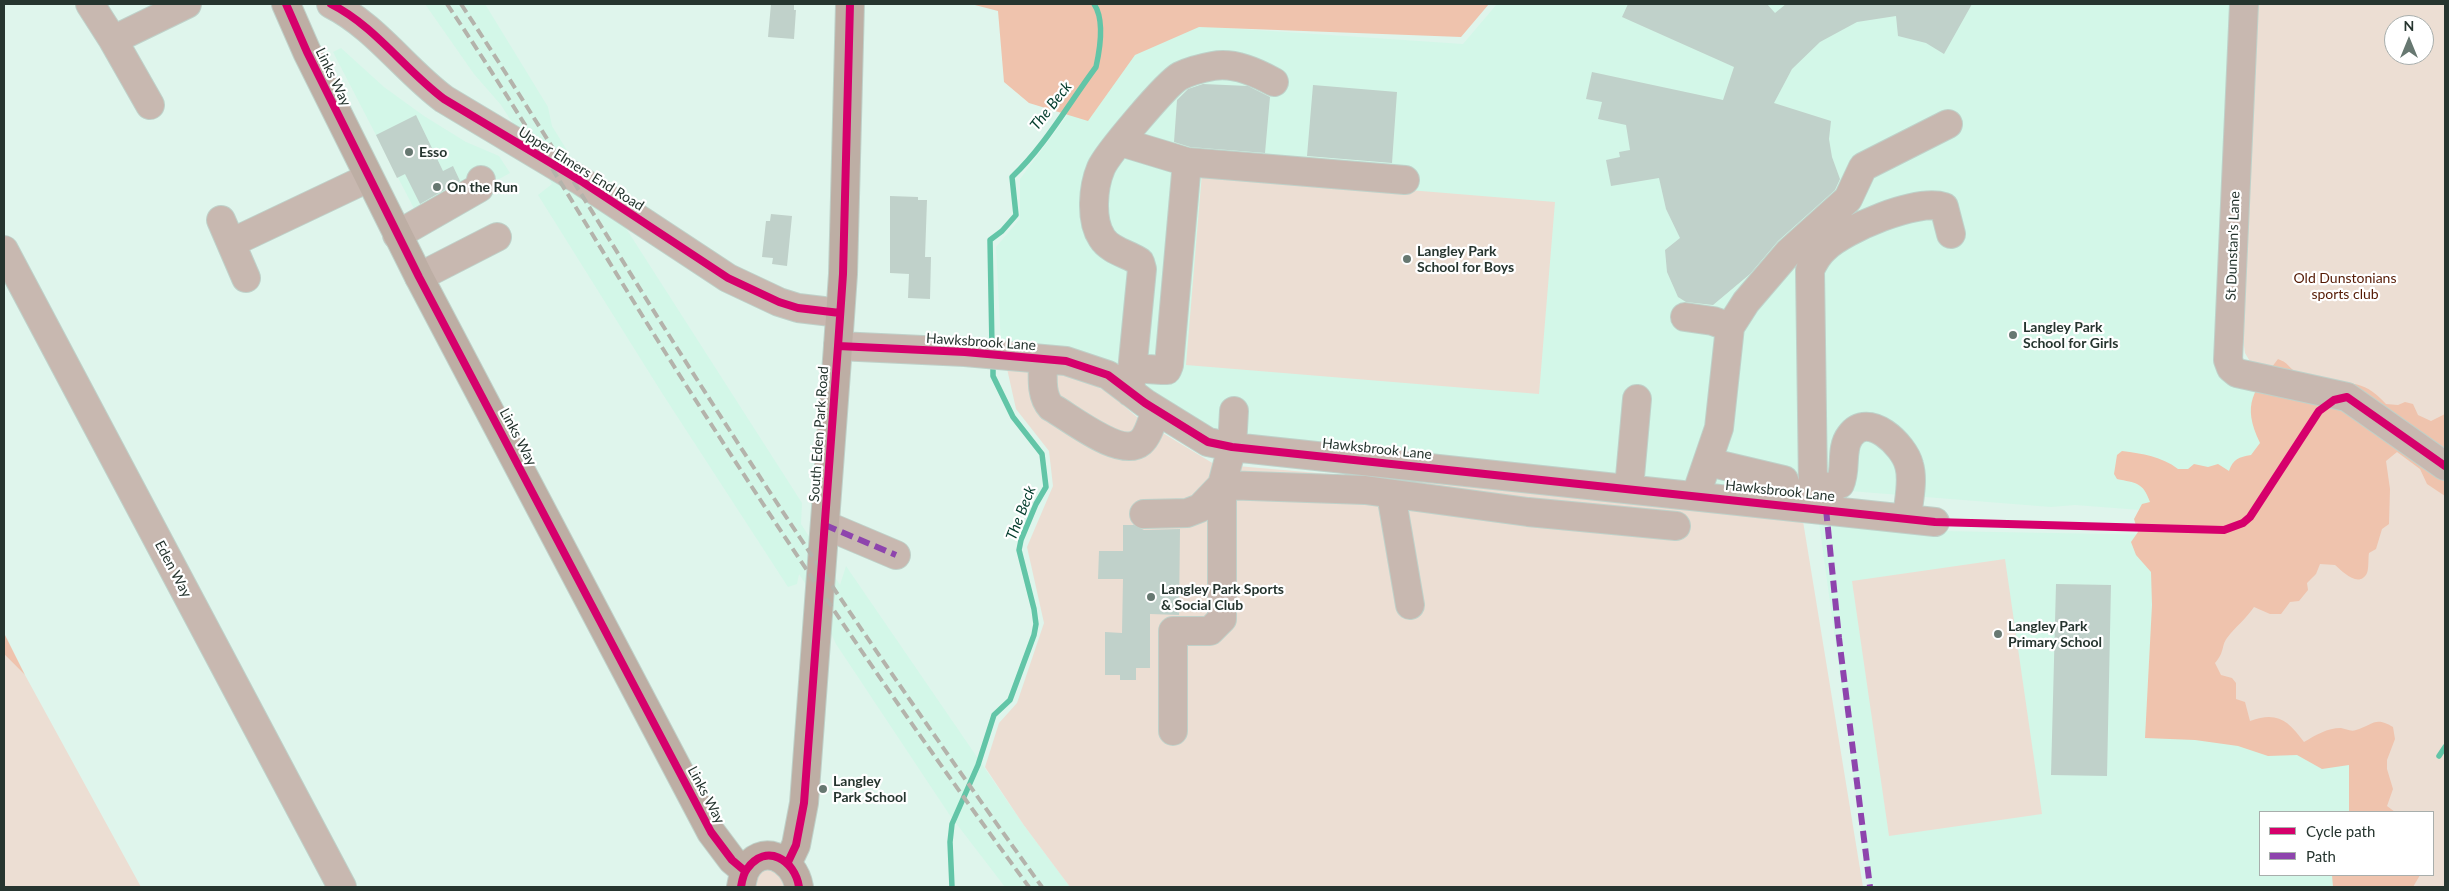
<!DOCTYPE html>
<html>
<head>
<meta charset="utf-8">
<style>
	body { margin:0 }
	#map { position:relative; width:2449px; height:891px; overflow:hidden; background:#dff5ec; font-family:Lato,sans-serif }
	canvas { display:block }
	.frame { position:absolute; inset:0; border:5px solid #26352f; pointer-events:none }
	.legend { position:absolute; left:2259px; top:811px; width:175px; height:65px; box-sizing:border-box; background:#fff; border:1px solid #a8aeac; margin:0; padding:6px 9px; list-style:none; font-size:15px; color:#26352f }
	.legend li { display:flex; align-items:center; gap:10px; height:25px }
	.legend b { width:25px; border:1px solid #a8aeac }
	.north { position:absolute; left:2384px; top:15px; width:50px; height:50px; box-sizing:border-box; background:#fff; border:1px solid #a8aeac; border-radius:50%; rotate:0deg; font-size:14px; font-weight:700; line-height:20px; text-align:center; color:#26352f }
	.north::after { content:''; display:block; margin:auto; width:18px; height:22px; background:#677871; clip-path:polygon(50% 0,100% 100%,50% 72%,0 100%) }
</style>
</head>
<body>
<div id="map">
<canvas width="2449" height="891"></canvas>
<div class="frame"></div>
<ul class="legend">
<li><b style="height:6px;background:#d6006c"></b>Cycle path</li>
<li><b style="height:6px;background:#8e44ad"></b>Path</li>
</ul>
<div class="north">N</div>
</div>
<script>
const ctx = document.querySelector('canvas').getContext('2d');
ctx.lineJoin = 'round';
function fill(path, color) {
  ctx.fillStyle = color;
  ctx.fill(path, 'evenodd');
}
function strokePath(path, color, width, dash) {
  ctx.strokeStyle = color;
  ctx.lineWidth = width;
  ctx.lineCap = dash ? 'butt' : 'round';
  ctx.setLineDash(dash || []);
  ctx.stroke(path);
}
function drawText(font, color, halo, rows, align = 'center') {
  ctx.font = font + ' Lato,sans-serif';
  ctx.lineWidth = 4.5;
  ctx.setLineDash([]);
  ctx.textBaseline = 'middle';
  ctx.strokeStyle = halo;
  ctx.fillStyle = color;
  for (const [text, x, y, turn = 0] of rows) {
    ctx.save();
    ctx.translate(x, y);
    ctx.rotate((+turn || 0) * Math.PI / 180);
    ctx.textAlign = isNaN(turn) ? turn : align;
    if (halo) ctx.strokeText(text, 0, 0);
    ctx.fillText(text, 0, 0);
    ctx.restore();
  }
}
fill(new Path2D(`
	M 425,4 L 485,4 L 548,107 L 552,126 L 600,204 L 620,219 L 802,503 L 801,524 L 840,585 L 846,566 L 1023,824 L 1070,887 L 1005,887 L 949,814 L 836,644 L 830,631 L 831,622 L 799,574 L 797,584 L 788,587 L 662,393 L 538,195 L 552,184 L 501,105 L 474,74 Z
	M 1497,4 L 2249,4 L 2240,148 L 2221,377 L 2321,398 L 2192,514 L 2075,505 L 2051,507 L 1812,488 L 1813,512 L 1234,442 L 1109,369 L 1001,344 L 996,247 L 1020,219 L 1020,179 L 1104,66 L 1108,20 L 1463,44 Z
	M 341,48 L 384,87 L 424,116 L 466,142 L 499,156 L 510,173 L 421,222 L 333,52 Z
	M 1818,515 L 1941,531 L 2165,535 L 2358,757 L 2357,812 L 2260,812 L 2260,875 L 2360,875 L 2362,887 L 1869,887 Z`), '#d3f7e8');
fill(new Path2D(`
	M 2256,4 L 2445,4 L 2445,458 L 2252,365 L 2245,353 L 2243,339 ZM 2394,25 L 2424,25 L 2424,55 L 2394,55 Z
	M 1202,173 L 1555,202 L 1539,394 L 1186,365 Z
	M 1006,364 L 1071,373 L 1109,393 L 1138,418 L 1214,464 L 1802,515 L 1863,887 L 1070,887 L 1023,824 L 985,767 L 999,723 L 1017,703 L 1044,623 L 1027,547 L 1053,486 L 1049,451 L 1016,409 Z
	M 2324,416 L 2445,474 L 2445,887 L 2362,887 L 2360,875 L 2433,875 L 2433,812 L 2357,812 L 2358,757 L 2156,733 Z
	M 2005,559 L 2042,814 L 1889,836 L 1852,581 Z
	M 4,654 L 25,675 L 141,887 L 4,887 Z
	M 773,868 L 793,887 L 752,887 C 757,876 760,870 773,868 Z`), '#ecded3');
fill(new Path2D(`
	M 971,4 L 1489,4 L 1461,37 L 1199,27 L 1135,55 L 1088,121 L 1029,103 L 1004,82 L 998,11 Z
	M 2278,359 C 2288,363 2286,364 2293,370 C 2297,374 2309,377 2315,379 C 2347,386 2361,376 2386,404 L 2398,405 L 2405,402 L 2413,404 L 2418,415 L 2431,421 L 2445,414 L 2445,496 L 2427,484 L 2420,469 L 2397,452 L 2386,461 L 2390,489 L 2389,524 L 2382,529 L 2376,549 L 2369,553 C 2368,558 2369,568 2367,573 C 2359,589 2342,571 2335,565 L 2320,564 L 2316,574 L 2307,583 L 2308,590 L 2299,601 L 2290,602 L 2281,614 L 2270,614 L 2254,607 C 2246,619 2235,627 2227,638 C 2221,646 2225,652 2215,663 L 2221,675 L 2232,678 L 2236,683 L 2236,699 L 2245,702 L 2250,721 C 2277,711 2288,720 2304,742 C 2316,735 2327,728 2341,728 C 2346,729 2351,732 2356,730 C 2373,725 2375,716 2393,727 L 2395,739 L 2387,760 L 2387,769 L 2393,789 L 2387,806 L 2395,812 L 2349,812 L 2349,765 L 2322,769 L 2297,755 L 2268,756 L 2238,746 L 2195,740 L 2145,738 L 2152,605 L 2151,572 L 2136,555 L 2131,542 L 2138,532 L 2134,519 L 2142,504 L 2150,502 C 2143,482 2136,483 2117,479 L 2114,474 L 2117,455 L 2122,451 C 2143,454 2161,456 2178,469 L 2188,469 L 2194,464 L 2208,467 L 2218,464 L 2229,471 C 2233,459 2239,457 2251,455 L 2260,443 C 2241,403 2254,391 2278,359 Z
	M 4,633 L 25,675 L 4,654 Z
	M 2332,875 L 2420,875 L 2413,887 L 2333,887 Z`), '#efc3ad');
strokePath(new Path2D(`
	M 992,347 L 990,240 L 1002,231 L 1016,215 L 1012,177 C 1045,146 1069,103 1096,67 C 1100,49 1105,20 1094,4
	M 2439,756 L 2445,747
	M 952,887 L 950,842 L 952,824 L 978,765 L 994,715 L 1010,700 L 1034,635 L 1036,624 L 1034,609 L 1019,550 L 1021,540 L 1036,504 L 1046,487 L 1042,454 L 1013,417 L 993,376 L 993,361`), '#62c5a7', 5.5);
fill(new Path2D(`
	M 771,4 L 794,4 L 794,10 L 796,10 L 794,39 L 768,37 Z
	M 1628,4 L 1767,4 L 1775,13 L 1786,4 L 1972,4 L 1944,54 L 1926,43 L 1898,36 L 1896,16 L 1857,22 L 1820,42 L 1792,69 L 1774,103 L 1831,121 L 1829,139 L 1832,157 L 1840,179 L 1835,190 L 1778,241 L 1750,274 L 1713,305 L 1686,302 L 1678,297 L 1667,272 L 1665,250 L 1680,238 L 1666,209 L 1659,178 L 1611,186 L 1606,160 L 1620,157 L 1619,152 L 1630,150 L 1626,125 L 1598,119 L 1602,102 L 1586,99 L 1592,72 L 1723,100 L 1734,67 L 1622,17 Z
	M 1203,84 L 1248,86 L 1270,97 L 1265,153 L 1190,147 L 1174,142 L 1177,100 L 1188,89 Z
	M 1313,85 L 1397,92 L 1392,163 L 1307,156 Z
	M 416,115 L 443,171 L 453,166 L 460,181 L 420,204 L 405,174 L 397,178 L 376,135 Z
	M 890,196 L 918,197 L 918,200 L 927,200 L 925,257 L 931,257 L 930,299 L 908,298 L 909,274 L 890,273 Z
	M 771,214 L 792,216 L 787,266 L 772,264 L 773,258 L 762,257 L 766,221 L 770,221 Z
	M 1123,525 L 1134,525 L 1144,530 L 1180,529 L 1179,615 L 1150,614 L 1150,668 L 1136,668 L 1136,680 L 1120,680 L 1120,675 L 1105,675 L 1105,632 L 1122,633 L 1123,579 L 1098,579 L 1099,551 L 1123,551 Z
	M 2056,584 L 2111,585 L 2107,776 L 2051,775 Z`), '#c0d1ca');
const minor = new Path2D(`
	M 90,4 L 113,40 L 187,4
	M 331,4 C 375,26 405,70 444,99 L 581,181 L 728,278 L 779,302 L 798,308 L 840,313
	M 2244,4 L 2228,360 L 2231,368 L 2237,373 L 2347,397 L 2445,466
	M 113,40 L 150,105
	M 1121,142 L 1187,162 L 1405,180
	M 221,220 L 246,278
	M 397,235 L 479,188 L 481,180
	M 231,243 L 368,178
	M 4,250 L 342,887
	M 419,277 L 497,237
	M 1685,317 L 1713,321 L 1730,327
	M 838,346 L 965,352 L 1066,361 L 1108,375 L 1145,403 L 1208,442 L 1232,447 L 1935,522
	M 1043,359 C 1043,375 1040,395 1051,407 C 1071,418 1121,459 1141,442 C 1149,435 1152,420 1156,410
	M 1132,368 L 1162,370 L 1167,370 L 1169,365 L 1187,162
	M 1130,392 L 1142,269 L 1140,262 C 1129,254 1110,251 1102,238 C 1090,220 1093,187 1101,168 C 1107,154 1167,83 1180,76 C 1190,71 1202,68 1213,66 C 1234,62 1256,72 1274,82
	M 1708,462 L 1784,480 L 1793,505
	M 1813,486 L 1833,487 L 1840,484 C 1847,469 1840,449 1850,436 C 1868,410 1904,445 1909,465 C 1914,481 1908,503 1907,519
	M 1629,488 L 1637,399
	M 1391,494 L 1410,605
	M 1696,495 L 1719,428 L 1730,327 L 1746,302 L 1788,253 L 1848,199 L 1863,167 L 1948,124
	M 1826,509 L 1813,486 L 1810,270 C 1814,261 1818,254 1825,248 C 1845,229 1917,198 1944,207 L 1951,234
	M 1144,514 L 1187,513 L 1200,508 L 1222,485 L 1365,490 L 1528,512 L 1676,526
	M 825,525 L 896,555
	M 1173,731 L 1173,631 L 1210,631 L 1222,619 L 1222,485 L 1232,447 L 1234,411`);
const major = new Path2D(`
	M 286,4 L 307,52 L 419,277 L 711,832 L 732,860 L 745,871
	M 788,862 L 796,845 L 804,803 L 838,346 L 843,274 L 850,4
	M 741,887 C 742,882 743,876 745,871 C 760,842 794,857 799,887`);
strokePath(minor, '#bfd1c9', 30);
strokePath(major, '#bfd1c9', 30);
strokePath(minor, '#c8b8b0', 28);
strokePath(major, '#bdaea4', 28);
strokePath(new Path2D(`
	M 447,4 C 530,127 604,257 684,382 C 794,554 908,723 1029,887
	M 461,4 C 538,121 609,241 684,359 C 798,539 918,715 1042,887`), '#b4b3ab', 4, [10, 5]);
strokePath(new Path2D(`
	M 1826,509 L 1839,638 L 1870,887
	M 825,525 L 896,555`), '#8e44ad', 6, [12, 6]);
strokePath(new Path2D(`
	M 286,4 L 307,52 L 419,277 L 711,832 L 732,860 L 745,871
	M 331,4 C 375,26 405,70 444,99 L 581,181 L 728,278 L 779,302 L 798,308 L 840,313
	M 838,346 L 965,352 L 1066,361 L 1108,375 L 1145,403 L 1208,442 L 1232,447 L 1935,522 L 2224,530 L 2243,523 L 2250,517 L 2319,411 L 2334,400 L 2347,397 L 2445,466
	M 788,862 L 796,845 L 804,803 L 838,346 L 843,274 L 850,4
	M 741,887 C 742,881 743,874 747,869 C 766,842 795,860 799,887`), '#d6006c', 8);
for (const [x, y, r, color] of [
	[409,152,5,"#677871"],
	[437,187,5,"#677871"],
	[1407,259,5,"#677871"],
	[2013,335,5,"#677871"],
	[1151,597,5,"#677871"],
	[1998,634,5,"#677871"],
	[823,789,5,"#677871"]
]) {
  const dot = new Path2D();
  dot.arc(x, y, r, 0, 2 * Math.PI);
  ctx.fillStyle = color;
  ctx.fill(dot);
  strokePath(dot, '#fff', 2);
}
drawText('14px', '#26352f', '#fff', [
	["Links Way",333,77,64],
	["Upper Elmers End Road",581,169,32],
	["St Dunstan's Lane",2233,246,-88],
	["Hawksbrook Lane",981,342,4],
	["South Eden Park Road",819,434,-86],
	["Links Way",518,437,62],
	["Hawksbrook Lane",1377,449,6],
	["Hawksbrook Lane",1780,491,6],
	["Eden Way",173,569,62],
	["Links Way",706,795,62]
]);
drawText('bold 14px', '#26352f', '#fff', [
	["Esso",419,152],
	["On the Run",447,187],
	["Langley Park",1417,251],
	["School for Boys",1417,267],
	["Langley Park",2023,327],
	["School for Girls",2023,343],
	["Langley Park Sports",1161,589],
	["& Social Club",1161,605],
	["Langley Park",2008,626],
	["Primary School",2008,642],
	["Langley",833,781],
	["Park School",833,797]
], 'left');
drawText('14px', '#551a04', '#fff', [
	["Old Dunstonians",2345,278],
	["sports club",2345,294]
]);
drawText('italic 15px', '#013a2a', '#fff', [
	["The Beck",1051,106,-52],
	["The Beck",1021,513,-69]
]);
</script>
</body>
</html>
